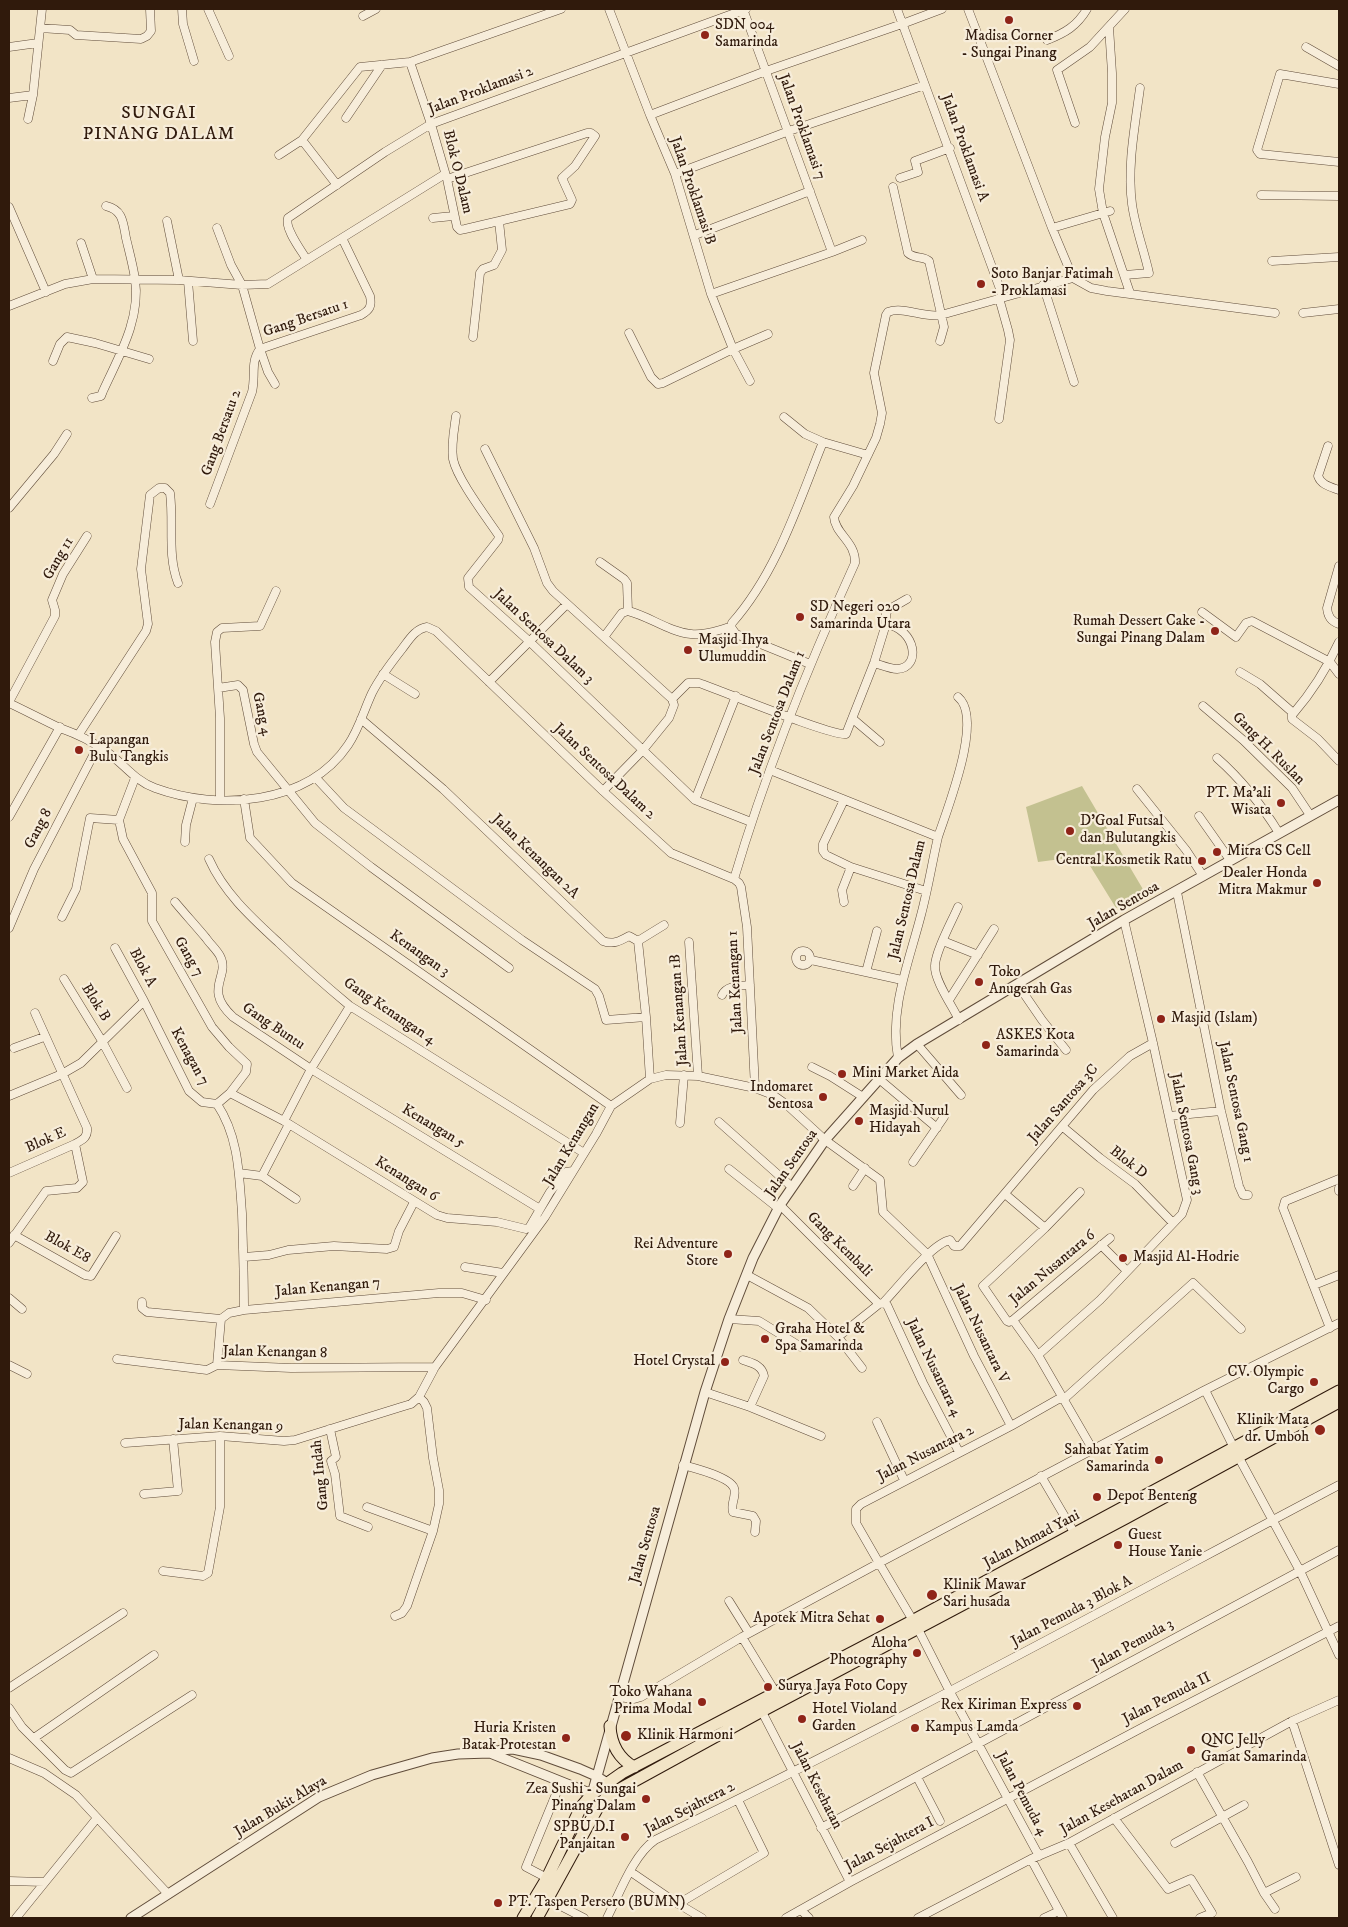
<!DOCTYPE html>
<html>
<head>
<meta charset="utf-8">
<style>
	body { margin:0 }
	#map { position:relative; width:1348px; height:1927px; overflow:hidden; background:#f2e4c6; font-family:"IM FELL DW Pica",serif }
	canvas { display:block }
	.frame { position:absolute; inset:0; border:10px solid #301a0c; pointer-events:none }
</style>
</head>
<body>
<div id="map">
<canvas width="1348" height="1927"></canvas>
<div class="frame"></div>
</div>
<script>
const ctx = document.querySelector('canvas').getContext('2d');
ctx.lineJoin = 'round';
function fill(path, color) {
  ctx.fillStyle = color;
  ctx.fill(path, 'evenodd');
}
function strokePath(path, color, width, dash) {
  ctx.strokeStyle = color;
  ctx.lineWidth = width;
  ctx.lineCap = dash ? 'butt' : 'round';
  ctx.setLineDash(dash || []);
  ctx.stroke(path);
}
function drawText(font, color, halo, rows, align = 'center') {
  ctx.font = font + ' "IM FELL DW Pica",serif';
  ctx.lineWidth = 4.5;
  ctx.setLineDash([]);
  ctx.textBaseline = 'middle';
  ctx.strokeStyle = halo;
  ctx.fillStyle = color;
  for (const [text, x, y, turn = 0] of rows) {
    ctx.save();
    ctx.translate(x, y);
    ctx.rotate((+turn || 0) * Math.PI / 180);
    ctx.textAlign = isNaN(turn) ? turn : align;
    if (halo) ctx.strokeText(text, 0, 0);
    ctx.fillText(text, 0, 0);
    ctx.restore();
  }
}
fill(new Path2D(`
	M 1082,786 L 1144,891 L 1116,908 L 1084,856 L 1038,862 L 1026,807 Z`), '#c3c190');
const minor = new Path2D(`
	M 182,9 L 183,24 L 194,61
	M 208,9 L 229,56
	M 609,9 L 650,115 L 675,174 L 711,294 L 733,349 L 750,381
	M 743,9 L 832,252 L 862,240
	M 897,9 L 1003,297
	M 968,9 L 1052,228 L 1073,278 L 1091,288 L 1107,291 L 1275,313
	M 363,16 L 376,9
	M 1109,27 L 1112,73 L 1112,103 L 1105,137 L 1099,189 L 1103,213 L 1130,293
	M 40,28 L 70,30 L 76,35 L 141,39 L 147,36 L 151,31 L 150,9
	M 1047,40 C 1065,33 1077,26 1087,9
	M 9,47 L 38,43
	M 1306,47 L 1339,66
	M 410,62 L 431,124 L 447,179 L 457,227 L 460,230 L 465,229 L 499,221
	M 1339,84 L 1280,74 L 1257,150 L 1260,154 L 1339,162
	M 9,98 L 33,95
	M 650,115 L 766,71 L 902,24 L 942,9
	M 346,118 L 382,65
	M 28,119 L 33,95 L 42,9
	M 1075,123 L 1057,70 L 1090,47 L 1125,9
	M 302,140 L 360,67 L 410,62 L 561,9
	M 279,155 L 302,140 L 337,185
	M 675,174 L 789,131 L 925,85
	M 900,178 L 918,172 L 915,161 L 950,148
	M 447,179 L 587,133 L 591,133 L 595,136 L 575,166 L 562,178 L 572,200 L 570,204 L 499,221 L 502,250 L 494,265 L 483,269 L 480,273 L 473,337
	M 893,187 L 908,253 C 914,259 924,256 929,261 L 944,327 L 940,341
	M 1261,195 L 1339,196
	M 9,207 L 46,292
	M 433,218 L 453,216
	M 167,221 L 179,280
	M 1052,228 L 1110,211
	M 695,235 L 810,191
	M 81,243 L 93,279
	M 307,260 C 301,250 284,228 288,218 L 385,152 L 431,124 L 746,9
	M 1272,261 L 1339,257
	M 1125,275 L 1149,273 C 1144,250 1135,227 1132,204 C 1127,166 1135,126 1140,88
	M 188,281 L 193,341
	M 1043,285 L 1074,382
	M 711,294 L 832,252
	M 9,306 L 65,284 L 93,279 L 179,280 L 242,285 L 268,284 L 445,174
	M 1303,313 L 1339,309
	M 629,333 L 651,377 L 658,384 L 663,383 L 733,349 L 768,334
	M 53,361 L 60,344 L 67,337 L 95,343 L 149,359
	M 275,384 L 268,372 L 260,349 L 361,315 C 370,310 372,306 370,296 L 342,238
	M 92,398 L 101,396 L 103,391 C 119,356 141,319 135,279 C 133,265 129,251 126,238 C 123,222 123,210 106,206
	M 456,416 C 454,430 451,445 453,459 C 457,479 487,518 499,536 L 498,540 L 468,578 L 469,587 L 529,641 L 695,800 L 751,822
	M 784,417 L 805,434 L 823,442 C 798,504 777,572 732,623 L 731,627 L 736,634 L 810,664
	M 999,419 L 1010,340 L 1008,330 L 999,298
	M 823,442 L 868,455
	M 1328,446 L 1318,476 C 1321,485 1331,487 1339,490
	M 485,449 L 534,548 L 547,583 L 553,591 L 672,699 L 674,705 L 669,718 L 643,750 L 603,791
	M 210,504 L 252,392 C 256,376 250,362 260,349 L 242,285 L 231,265 L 217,228
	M 9,508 L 54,454 L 67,434
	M 600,562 L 624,579 L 627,583 L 628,611
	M 1339,566 L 1327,608 C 1328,617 1331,621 1339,624
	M 1202,612 L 1236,637 L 1246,623 L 1252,621 L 1330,662 L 1339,674
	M 604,637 L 622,613 L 628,611 C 649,616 669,632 691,634 C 704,636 718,630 731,627
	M 874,663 C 881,665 890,669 897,669 C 922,668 916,629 886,624
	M 1240,672 L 1260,684 L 1292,712 L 1292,719 L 1318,739 L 1339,761
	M 383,674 L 415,694
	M 489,682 L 566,605
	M 218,688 L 238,685 L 243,690 L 254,744 L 257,752 L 315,823 L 371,867 L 509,968
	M 672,699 L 688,683 L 699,683 C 720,690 833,737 846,734 L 874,663 L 886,624 L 886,613 L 888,610 L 907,599
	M 9,702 L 55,616 L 55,610 L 52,600 L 63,574 L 87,536
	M 9,703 C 26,711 43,720 60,728 C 77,734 92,741 107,752 C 124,764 135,781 155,788 C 218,811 308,805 348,745 C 359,729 364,710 372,693 C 380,677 391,663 402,649 C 409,640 415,629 427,627 L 436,631 L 603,791 L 671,853 L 734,879 C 766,770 808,666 855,563 C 856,542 835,534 834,517 L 853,486 L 876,438 L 880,424 L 882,413 L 874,373 L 886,315 L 888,312 C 903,306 924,318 941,315 L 1073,278
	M 1203,706 L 1243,740 L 1292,788 L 1310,815
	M 1293,714 C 1312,692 1327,668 1339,642
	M 361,719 L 443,789 L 603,941 C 613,945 620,941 629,936 L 638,941 L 646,1017 L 650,1079
	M 853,719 L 880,742
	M 79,734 L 146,631 L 148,624 L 141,569 L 150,495 L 159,488 L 165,488 L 170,493 C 174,523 167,555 178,583
	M 1217,758 C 1242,780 1261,804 1279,833
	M 770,770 L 938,837 C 932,863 928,889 921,915 C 909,962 889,1009 898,1058
	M 316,778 L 344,808 L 522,940 L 595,989 L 599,996 L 606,1020 L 646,1017
	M 1137,789 L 1186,850 L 1203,876
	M 244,799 L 250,838 L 292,883 L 611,1106
	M 220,800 L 220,718 L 215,642 L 217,632 L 222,628 L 260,626 L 276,591
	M 695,800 L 736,696
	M 844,800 L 823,844 L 823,851 L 826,855 L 851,867 L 926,891
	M 1199,816 L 1230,860
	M 9,817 L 60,727
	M 119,820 L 123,839 L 152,893 L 152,921 L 212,1027 L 229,1047 L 247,1064 L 246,1072 L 230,1093
	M 119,820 L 135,778
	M 938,837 C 947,809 984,718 958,697
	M 185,842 L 186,825 L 193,798
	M 209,859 C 224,893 252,918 279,943 C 302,965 326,986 350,1006 L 584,1153
	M 734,879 L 739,883 L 741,887 L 747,927 L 755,1088
	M 1177,892 L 1221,1111 L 1239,1186 L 1243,1195 L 1248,1195
	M 175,902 C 185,914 196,926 206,938 C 210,944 217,950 220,956 C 231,977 202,988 233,1017 L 311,1069 L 540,1209
	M 844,902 L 842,890 L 851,867
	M 958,907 C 952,921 935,952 935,966 C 934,980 953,1007 959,1020
	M 62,917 L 76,889 L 90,818 L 119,820
	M 9,928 L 34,869 L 98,746
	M 638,941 L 664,925
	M 943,941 L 978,955
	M 689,942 L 698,1076
	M 115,948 L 144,1001
	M796 958a7 7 0 1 1 14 0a7 7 0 1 1-14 0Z
	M 811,960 L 902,980
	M 866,972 L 877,931
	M 64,979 L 102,1041 L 127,1088
	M 1018,985 L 1042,1020 L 1066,1050
	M 722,995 C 727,985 740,986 750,985
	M 949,1000 L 994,929
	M 917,1044 L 961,1095
	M 14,1048 L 44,1037
	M 812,1067 L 830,1076 L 863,1097
	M 879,1079 L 937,1128
	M 9,1096 L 62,1074 L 81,1063 L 144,1001 L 189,1091 L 202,1102 L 217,1104
	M 217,1104 L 230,1093 L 284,1121 L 437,1215 L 447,1218 L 497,1222 L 526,1229 L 529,1228 L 550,1192 L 566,1172 L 573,1171
	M 217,1104 C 239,1137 239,1175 242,1213 C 243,1245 244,1277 244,1310
	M 1169,1116 L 1221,1111
	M 284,1121 L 311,1069 L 350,1006
	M 719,1122 L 792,1187
	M 680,1123 L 684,1075
	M 1063,1127 L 1100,1158 L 1135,1184 L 1173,1223
	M 913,1162 L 944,1117
	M 729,1169 L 778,1208
	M 9,1173 L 75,1144 C 82,1140 88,1138 87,1128 L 35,1013
	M 239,1173 L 262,1176 L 289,1124
	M 262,1176 L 296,1199
	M 853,1186 L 865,1168
	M 1339,1188 L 1339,1191
	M 1080,1192 L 1045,1228 L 983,1286 L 1007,1321 L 1009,1322 L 1013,1320 L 1038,1355 L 1093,1450
	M 1005,1194 L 1045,1228
	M 780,1205 L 879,1304
	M 14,1235 L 85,1275 L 91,1276 L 116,1236
	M 9,1243 L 46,1191 L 77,1188 L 83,1182 L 75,1144
	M 1101,1245 L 1127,1271
	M 244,1257 L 269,1255 L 288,1250 L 334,1246 L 387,1249 L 394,1247 L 399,1231 L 414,1202
	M 465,1267 L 503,1273
	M 747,1275 L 808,1308 L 838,1337 L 862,1368
	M 1314,1285 L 1339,1275
	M 9,1298 L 22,1309
	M 142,1302 L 142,1308 L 147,1312 L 221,1319
	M 883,1303 C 897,1289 932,1243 950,1240 L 954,1246 L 960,1246 L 1093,1090 L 1130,1056 L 1153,1043
	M 879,1304 L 883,1303 L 887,1305 L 923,1383 L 959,1452
	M 729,1319 L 759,1321 L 801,1347
	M 1013,1320 L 1110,1238
	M 1330,1328 L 1283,1208 L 1285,1201 L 1288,1200 L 1339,1179
	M 838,1337 L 879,1304
	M 1038,1355 L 1100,1300 L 1182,1214 L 1187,1200 L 1153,1043 L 1124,920
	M 117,1359 L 207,1370 L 217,1365 L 291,1368 L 435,1367
	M 743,1360 C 752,1363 762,1365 764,1376 L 750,1407
	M 9,1365 L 27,1374
	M 217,1365 L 221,1319 L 229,1313 L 244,1310 L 439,1293 L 462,1293 L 486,1300
	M 1205,1390 L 1238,1456 L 1300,1571 L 1339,1655
	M 705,1392 L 750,1407 L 821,1436
	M 1064,1399 L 1193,1283 L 1241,1329
	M 877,1422 L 904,1480
	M 330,1429 L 336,1457 L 331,1461 L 335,1474 L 340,1516 L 368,1527
	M 125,1443 L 220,1436 L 284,1441 L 295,1440 L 401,1407 L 411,1404 L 419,1397 L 435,1367 L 545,1217 L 596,1134 L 611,1106 L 650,1079 L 666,1075 L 698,1076 L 755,1088 L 773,1095 L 787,1105 L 825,1140 L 880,1180 L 883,1212 L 927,1254 L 974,1356 L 1011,1426
	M 683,1465 C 694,1468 730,1477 734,1488 C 737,1496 730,1504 733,1512 L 753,1516 L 756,1521 L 755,1532
	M 1041,1476 L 1075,1534
	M 144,1494 L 178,1491 L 173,1439
	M 367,1507 L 433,1531
	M 163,1571 L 203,1576 L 208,1573 L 220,1507 L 220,1436
	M 729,1601 L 749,1633
	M 395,1616 L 402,1613 L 407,1606 L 433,1531 L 439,1504 L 439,1490 L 433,1458 L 427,1408 L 424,1402 L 419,1397
	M 742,1637 L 776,1693
	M 9,1688 L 123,1613
	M 618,1697 L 634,1699 L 641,1697 L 742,1637 L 879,1563 L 856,1523 L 856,1509 L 861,1504 L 1011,1426 L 1062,1397
	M 9,1708 L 22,1727 L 65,1770 L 71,1773 L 192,1695
	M 760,1708 L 850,1882
	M 1292,1721 L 1339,1865
	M 34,1738 L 154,1655
	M 9,1758 L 44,1773 L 76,1795 L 168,1894
	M 1197,1772 L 1248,1862 L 1264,1893
	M 917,1777 L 940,1821
	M 1114,1818 L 1168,1889 L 1191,1879 L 1212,1913 L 1200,1918
	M 821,1828 L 1339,1550
	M 1069,1843 L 1113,1918
	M 1175,1843 L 1244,1805
	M 1039,1856 L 950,1692 L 918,1629 L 879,1563 L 1205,1390 L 1339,1323
	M 1031,1859 L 1063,1918
	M 631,1872 L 675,1902 L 702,1918
	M 547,1878 L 526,1867 L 556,1794
	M 9,1881 L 44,1882
	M 547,1899 L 584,1918
	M 678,1904 L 764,1853 L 738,1800
	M 1275,1909 L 1264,1893 L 1296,1877
	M 801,1910 L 809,1918
	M 16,1918 L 97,1818
	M 607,1918 C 619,1895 633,1855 655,1840 C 887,1728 1112,1605 1339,1485
	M 786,1918 L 850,1882 L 1151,1723 L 1339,1626
	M 918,1918 L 1031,1859 L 1069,1843 L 1292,1721 L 1339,1700
	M 1044,1918 L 1059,1911`);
const tertiary = new Path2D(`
	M 490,1753 L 592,1794
	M 592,1794 L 705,1392 L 729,1319 L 753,1258 L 780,1205 L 825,1140 L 898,1058 L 917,1044 L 1124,920 L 1339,800
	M 131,1918 L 319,1797 L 372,1775 L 432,1758 L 458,1754 L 490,1753 L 501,1750 L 513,1749 L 541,1755 L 580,1769 L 596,1776 L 618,1790`);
const primary = new Path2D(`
	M 610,1726 C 611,1744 618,1758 634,1767
	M 523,1918 L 547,1878 L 581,1807 L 592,1794 L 622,1773 L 912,1621 L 1339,1391
	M 537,1918 L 598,1807 L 606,1798 L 618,1790 L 762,1711 L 1126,1518 L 1339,1402`);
strokePath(minor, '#604c3a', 9);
strokePath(tertiary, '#604c3a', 11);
strokePath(primary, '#301a0c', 13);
strokePath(minor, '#f7edda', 8);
strokePath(tertiary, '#f7edda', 9);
strokePath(primary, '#f2e4c6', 11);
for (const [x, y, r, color] of [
	[1009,20,5,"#8f2418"],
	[705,35,5,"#8f2418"],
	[981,284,5,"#8f2418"],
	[800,617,5,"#8f2418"],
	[1215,631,5,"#8f2418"],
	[688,650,5,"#8f2418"],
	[79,750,5,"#8f2418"],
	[1281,803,5,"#8f2418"],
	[1070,831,5,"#8f2418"],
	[1217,852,5,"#8f2418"],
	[1202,861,5,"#8f2418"],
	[1317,883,5,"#8f2418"],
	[979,982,5,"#8f2418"],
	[1161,1019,5,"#8f2418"],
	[986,1045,5,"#8f2418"],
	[842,1074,5,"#8f2418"],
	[823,1097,5,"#8f2418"],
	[859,1121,5,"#8f2418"],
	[728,1254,5,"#8f2418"],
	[1123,1258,5,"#8f2418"],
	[765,1339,5,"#8f2418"],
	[725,1362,5,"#8f2418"],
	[1314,1382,5,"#8f2418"],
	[1320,1430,6,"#8f2418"],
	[1159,1460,5,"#8f2418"],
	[1097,1497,5,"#8f2418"],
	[1118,1545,5,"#8f2418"],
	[932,1595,6,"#8f2418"],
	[880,1619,5,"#8f2418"],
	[917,1653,5,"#8f2418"],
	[768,1687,5,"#8f2418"],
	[702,1702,5,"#8f2418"],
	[1077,1706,5,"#8f2418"],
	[802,1719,5,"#8f2418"],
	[915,1728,5,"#8f2418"],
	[626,1736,6,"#8f2418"],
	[566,1738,5,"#8f2418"],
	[1191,1750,5,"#8f2418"],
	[646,1799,5,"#8f2418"],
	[625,1837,5,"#8f2418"],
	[498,1903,5,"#8f2418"]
]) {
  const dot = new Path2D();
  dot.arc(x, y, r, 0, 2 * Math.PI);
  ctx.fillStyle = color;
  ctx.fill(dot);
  strokePath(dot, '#f7edda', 2);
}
drawText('15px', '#301a0c', '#f7edda', [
	["SDN 004",715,26],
	["Samarinda",715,43],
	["Madisa Corner",1009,37,"center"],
	["- Sungai Pinang",1009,54,"center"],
	["Soto Banjar Fatimah",991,275],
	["- Proklamasi",991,292],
	["SD Negeri 020",810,608],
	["Samarinda Utara",810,625],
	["Rumah Dessert Cake -",1205,622,"right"],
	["Sungai Pinang Dalam",1205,639,"right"],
	["Masjid Ihya",698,641],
	["Ulumuddin",698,658],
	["Lapangan",89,741],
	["Bulu Tangkis",89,758],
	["PT. Ma'ali",1271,794,"right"],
	["Wisata",1271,811,"right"],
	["D'Goal Futsal",1080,822],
	["dan Bulutangkis",1080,839],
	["Mitra CS Cell",1227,852],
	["Central Kosmetik Ratu",1192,861,"right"],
	["Dealer Honda",1307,874,"right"],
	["Mitra Makmur",1307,891,"right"],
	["Toko",989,973],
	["Anugerah Gas",989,990],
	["Masjid (Islam)",1171,1019],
	["ASKES Kota",996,1036],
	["Samarinda",996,1053],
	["Mini Market Aida",852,1074],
	["Indomaret",813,1088,"right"],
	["Sentosa",813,1105,"right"],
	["Masjid Nurul",869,1112],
	["Hidayah",869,1129],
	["Rei Adventure",718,1245,"right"],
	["Store",718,1262,"right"],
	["Masjid Al-Hodrie",1133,1258],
	["Graha Hotel &",775,1330],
	["Spa Samarinda",775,1347],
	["Hotel Crystal",715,1362,"right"],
	["CV. Olympic",1304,1373,"right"],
	["Cargo",1304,1390,"right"],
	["Klinik Mata",1309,1421,"right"],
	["dr. Umboh",1309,1438,"right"],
	["Sahabat Yatim",1149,1451,"right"],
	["Samarinda",1149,1468,"right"],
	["Depot Benteng",1107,1497],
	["Guest",1128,1536],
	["House Yanie",1128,1553],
	["Klinik Mawar",943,1586],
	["Sari husada",943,1603],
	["Apotek Mitra Sehat",870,1619,"right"],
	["Aloha",907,1644,"right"],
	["Photography",907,1661,"right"],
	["Surya Jaya Foto Copy",778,1687],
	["Toko Wahana",692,1693,"right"],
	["Prima Modal",692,1710,"right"],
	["Rex Kiriman Express",1067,1706,"right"],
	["Hotel Violand",812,1710],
	["Garden",812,1727],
	["Kampus Lamda",925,1728],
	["Huria Kristen",556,1729,"right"],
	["Batak Protestan",556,1746,"right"],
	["Klinik Harmoni",637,1736],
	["QNC Jelly",1201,1741],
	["Gamat Samarinda",1201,1758],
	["Zea Sushi - Sungai",636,1790,"right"],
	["Pinang Dalam",636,1807,"right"],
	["SPBU D.I",615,1828,"right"],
	["Panjaitan",615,1845,"right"],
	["PT. Taspen Persero (BUMN)",508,1903]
], 'left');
drawText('15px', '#301a0c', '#f7edda', [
	["Jalan Proklamasi 2",481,91,-21],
	["Jalan Proklamasi 7",801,127,70],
	["Jalan Proklamasi A",964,148,70],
	["Blok O Dalam",457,172,76],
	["Jalan Proklamasi B",692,191,71],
	["Gang Bersatu 1",306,319,-19],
	["Gang Bersatu 2",222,433,-70],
	["Gang 11",59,559,-60],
	["Jalan Sentosa Dalam 3",543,637,43],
	["Jalan Sentosa Dalam 1",778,713,-69],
	["Gang 4",261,714,77],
	["Gang H. Ruslan",1268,749,45],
	["Jalan Sentosa Dalam 2",604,772,43],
	["Gang 8",39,829,-63],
	["Jalan Kenangan 2A",535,857,44],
	["Jalan Sentosa Dalam",908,900,-77],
	["Jalan Sentosa",1124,906,-30],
	["Kenangan 3",419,954,35],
	["Gang 7",188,957,60],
	["Blok A",142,968,62],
	["Jalan Kenangan 1",736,982,-93],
	["Blok B",95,1003,58],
	["Jalan Kenangan 1B",680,1010,-94],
	["Gang Kenangan 4",389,1012,34],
	["Gang Buntu",273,1027,34],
	["Kenagan 7",189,1057,61],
	["Jalan Sentosa Gang 1",1235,1102,78],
	["Jalan Santosa 3C",1064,1104,-49],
	["Kenangan 5",433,1127,31],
	["Jalan Sentosa Gang 3",1186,1134,79],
	["Blok E",46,1141,-24],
	["Jalan Kenangan",572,1145,-59],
	["Blok D",1128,1163,38],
	["Jalan Sentosa",792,1164,-55],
	["Kenangan 6",406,1180,32],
	["Gang Kembali",839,1245,45],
	["Blok E8",67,1248,29],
	["Jalan Nusantara 6",1053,1268,-40],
	["Jalan Kenangan 7",328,1288,-5],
	["Jalan Nusantara V",980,1334,64],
	["Jalan Kenangan 8",275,1353,1],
	["Jalan Nusantara 4",933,1368,64],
	["Jalan Kenangan 9",231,1426,1],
	["Jalan Nusantara 2",926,1454,-27],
	["Gang Indah",321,1475,-96],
	["Jalan Ahmad Yani",1032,1540,-28],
	["Jalan Sentosa",646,1545,-74],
	["Jalan Pemuda 3 Blok A",1072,1612,-28],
	["Jalan Pemuda 3",1133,1645,-29],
	["Jalan Pemuda II",1167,1699,-27],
	["Jalan Kesehatan",816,1786,63],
	["Jalan Pemuda 4",1021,1794,62],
	["Jalan Kesehatan Dalam",1122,1798,-29],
	["Jalan Bukit Alaya",281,1807,-31],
	["Jalan Sejahtera 2",690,1809,-27],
	["Jalan Sejahtera I",890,1845,-28]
]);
ctx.letterSpacing = '1px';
drawText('18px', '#301a0c', '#f7edda', [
	["SUNGAI",159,114],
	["PINANG DALAM",159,135]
]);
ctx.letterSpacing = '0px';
</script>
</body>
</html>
